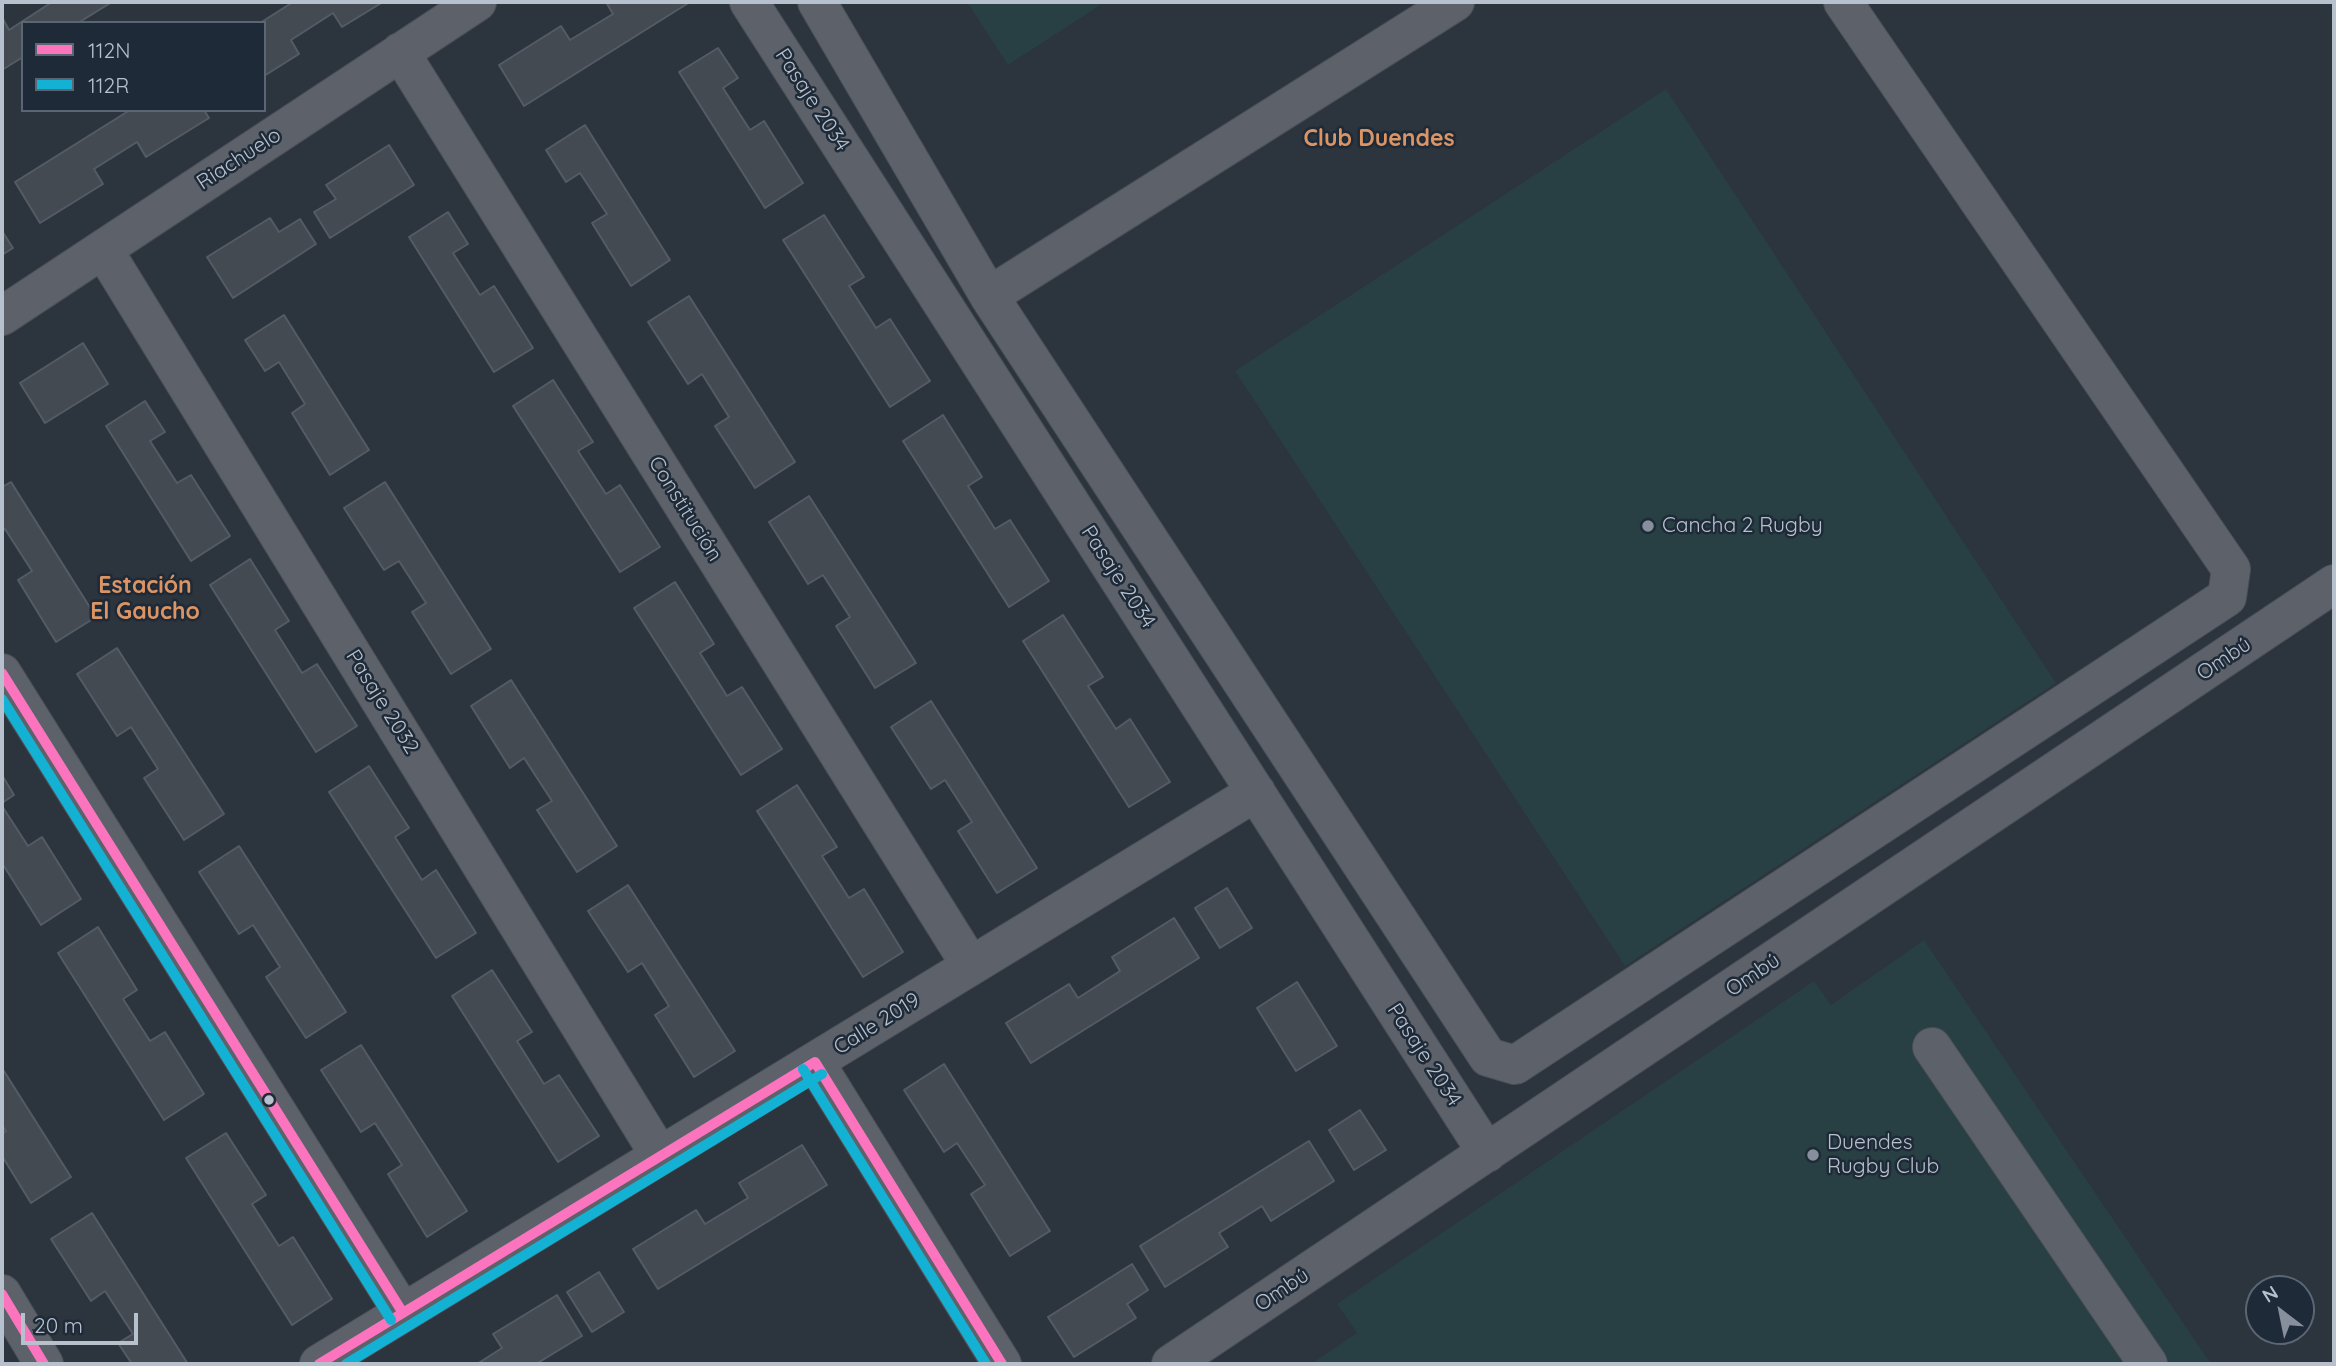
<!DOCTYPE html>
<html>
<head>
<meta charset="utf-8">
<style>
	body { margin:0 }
	#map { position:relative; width:2336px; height:1366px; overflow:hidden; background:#2c343d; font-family:Quicksand,sans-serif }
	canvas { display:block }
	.frame { position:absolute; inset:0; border:4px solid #b7c0cd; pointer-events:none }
	.legend { position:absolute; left:21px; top:21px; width:245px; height:91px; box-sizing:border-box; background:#1e2a38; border:2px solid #5b6674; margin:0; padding:9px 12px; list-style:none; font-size:21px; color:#b7c0cd }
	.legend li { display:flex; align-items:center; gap:14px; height:35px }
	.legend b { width:35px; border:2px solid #5b6674 }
	.north { position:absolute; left:2245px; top:1275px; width:70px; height:70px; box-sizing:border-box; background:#1e2a38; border:2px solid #5b6674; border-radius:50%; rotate:328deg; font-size:19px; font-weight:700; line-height:28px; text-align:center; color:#b7c0cd }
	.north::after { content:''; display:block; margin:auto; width:24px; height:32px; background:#868f9b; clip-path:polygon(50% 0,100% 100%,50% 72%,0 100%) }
	.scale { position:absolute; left:21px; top:1313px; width:117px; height:32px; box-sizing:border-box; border:4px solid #b7c0cd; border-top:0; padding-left:9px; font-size:21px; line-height:24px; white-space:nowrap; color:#b7c0cd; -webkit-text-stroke:5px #1e2a38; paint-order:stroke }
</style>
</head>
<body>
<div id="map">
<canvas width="2336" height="1366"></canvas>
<div class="frame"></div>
<ul class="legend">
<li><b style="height:9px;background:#fc73be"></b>112N</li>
<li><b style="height:9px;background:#13b2d5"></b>112R</li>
</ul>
<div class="north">N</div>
<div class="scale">20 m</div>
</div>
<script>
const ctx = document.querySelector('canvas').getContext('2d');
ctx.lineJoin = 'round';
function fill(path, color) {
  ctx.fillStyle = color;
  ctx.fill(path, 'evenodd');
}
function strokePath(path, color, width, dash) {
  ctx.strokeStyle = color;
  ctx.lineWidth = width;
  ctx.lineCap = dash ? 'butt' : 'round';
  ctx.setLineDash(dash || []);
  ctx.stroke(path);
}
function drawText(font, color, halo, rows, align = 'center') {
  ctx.font = font + ' Quicksand,sans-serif';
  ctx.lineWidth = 5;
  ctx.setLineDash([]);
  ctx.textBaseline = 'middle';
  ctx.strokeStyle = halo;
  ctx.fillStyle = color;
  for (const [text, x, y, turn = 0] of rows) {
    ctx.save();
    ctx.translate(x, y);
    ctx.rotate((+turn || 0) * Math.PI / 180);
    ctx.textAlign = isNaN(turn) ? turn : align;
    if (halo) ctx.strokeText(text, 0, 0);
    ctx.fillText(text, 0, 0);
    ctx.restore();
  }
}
fill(new Path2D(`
	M 967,2 L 1105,2 L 1008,65 Z
	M 1666,89 L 2056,683 L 1625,966 L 1235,371 Z
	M 1924,940 L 2211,1364 L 1311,1364 L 1357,1333 L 1337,1304 L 1814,981 L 1831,1005 Z`), '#284043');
const building = new Path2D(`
	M 52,2 L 112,2 L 78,23 L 23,23 L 23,57 L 2,70 L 2,17 L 9,30 Z
	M 293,2 L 383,2 L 342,27 L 333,13 L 291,40 L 299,54 L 264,76 L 264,23 L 260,23 Z
	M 606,2 L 690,2 L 524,106 L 499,65 L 561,26 L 570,40 L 613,14 Z
	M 718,48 L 738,78 L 723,88 L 750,130 L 764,121 L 803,183 L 765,208 L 679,72 Z
	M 130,110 L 204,110 L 209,118 L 146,157 L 137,142 L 94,169 L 103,184 L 40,223 L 15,182 Z
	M 585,125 L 670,260 L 631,286 L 592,223 L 607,214 L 580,173 L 566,182 L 546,150 Z
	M 389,145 L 414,185 L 330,238 L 314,212 L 336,199 L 326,185 Z
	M 448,212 L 468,244 L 453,253 L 480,295 L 494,286 L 533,348 L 494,372 L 409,237 Z
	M 824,215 L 864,277 L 849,286 L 876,328 L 890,319 L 930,381 L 890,407 L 783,240 Z
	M 270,218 L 279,232 L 300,219 L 316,244 L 233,298 L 207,257 Z
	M 2,231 L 13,248 L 2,255 Z
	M 689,296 L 795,462 L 755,488 L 715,426 L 729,417 L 702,374 L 688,384 L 648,322 Z
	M 284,315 L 369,450 L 330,475 L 292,413 L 305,404 L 279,362 L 265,371 L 245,340 Z
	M 83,343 L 108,384 L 45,423 L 20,383 Z
	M 553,380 L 593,442 L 578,451 L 606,494 L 620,485 L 660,547 L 620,572 L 513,406 Z
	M 145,401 L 165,432 L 150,441 L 177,483 L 191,475 L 230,536 L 191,561 L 106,426 Z
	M 943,415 L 982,477 L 968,486 L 995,529 L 1010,520 L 1049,581 L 1009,607 L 903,441 Z
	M 11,482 L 96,617 L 56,642 L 18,580 L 32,571 L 5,529 L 2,531 L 2,487 Z
	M 385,482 L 491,649 L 451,674 L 412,612 L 426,603 L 399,561 L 384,570 L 344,508 Z
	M 809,496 L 916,663 L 875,688 L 836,626 L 850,617 L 823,575 L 808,584 L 769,522 Z
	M 250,559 L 289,621 L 275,630 L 302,673 L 317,664 L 357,726 L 316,752 L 210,585 Z
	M 675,582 L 714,644 L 700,653 L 727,696 L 742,687 L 782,749 L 741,775 L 634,608 Z
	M 1063,615 L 1103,677 L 1088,686 L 1116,729 L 1130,719 L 1170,782 L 1129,807 L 1023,641 Z
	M 117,648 L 224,814 L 184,840 L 144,778 L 158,769 L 131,727 L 117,736 L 77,674 Z
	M 511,680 L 617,846 L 577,872 L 537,810 L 552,801 L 524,758 L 510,768 L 471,706 Z
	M 931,701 L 1037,868 L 997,893 L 958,831 L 972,822 L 945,780 L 931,789 L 891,727 Z
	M 369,766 L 409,828 L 395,837 L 422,880 L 436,870 L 476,933 L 436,958 L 329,792 Z
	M 2,775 L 14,795 L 2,803 Z
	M 797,785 L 837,847 L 822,856 L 849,898 L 864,889 L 903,952 L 863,977 L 757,811 Z
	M 2,806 L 28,846 L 42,837 L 81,899 L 41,925 L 2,863 Z
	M 239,846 L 346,1012 L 306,1038 L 266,977 L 280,967 L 253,925 L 239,934 L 199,872 Z
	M 628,885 L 735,1051 L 694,1077 L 655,1015 L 669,1006 L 642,963 L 628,972 L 588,911 Z
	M 1227,888 L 1252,928 L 1220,948 L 1195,908 Z
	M 1174,918 L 1199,958 L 1031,1063 L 1006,1023 L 1069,984 L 1078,998 L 1120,971 L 1112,957 Z
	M 98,927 L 137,990 L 123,999 L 150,1041 L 165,1032 L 204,1094 L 164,1120 L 58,953 Z
	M 492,970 L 532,1032 L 517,1041 L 544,1084 L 559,1075 L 599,1136 L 558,1162 L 452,996 Z
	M 1297,982 L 1337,1046 L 1296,1071 L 1257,1008 Z
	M 361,1045 L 467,1211 L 427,1237 L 388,1174 L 402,1165 L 375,1123 L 361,1132 L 321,1070 Z
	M 944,1064 L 1050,1231 L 1010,1256 L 971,1194 L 985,1185 L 957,1143 L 944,1152 L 904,1090 Z
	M 2,1068 L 71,1177 L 31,1203 L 2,1156 L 2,1134 L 6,1131 L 2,1125 Z
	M 1360,1110 L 1386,1150 L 1354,1170 L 1329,1130 Z
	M 226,1133 L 266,1195 L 252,1204 L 279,1246 L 293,1237 L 332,1299 L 292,1325 L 186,1158 Z
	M 1309,1141 L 1334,1181 L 1271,1221 L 1262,1206 L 1219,1233 L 1228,1247 L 1165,1287 L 1140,1246 Z
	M 802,1145 L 827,1185 L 658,1289 L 633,1249 L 696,1210 L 705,1224 L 748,1198 L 739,1183 Z
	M 92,1213 L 188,1364 L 132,1364 L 118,1343 L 133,1334 L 105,1291 L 91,1301 L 51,1239 Z
	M 1132,1264 L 1148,1290 L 1127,1304 L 1136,1318 L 1074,1357 L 1048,1317 Z
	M 599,1272 L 624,1312 L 592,1332 L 567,1292 Z
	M 557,1295 L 582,1336 L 536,1364 L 477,1364 L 502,1348 L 493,1334 Z`);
fill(building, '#444a51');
strokePath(building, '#545b64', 2);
const minor = new Path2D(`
	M 749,2 L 1487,1153
	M 817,2 L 989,296 L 1488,1057 L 1515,1065 L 2227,597 L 2231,569 L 1843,2
	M 400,52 L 971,966
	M 103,249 L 660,1156
	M 989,296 L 1455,2
	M 2,316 L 477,2
	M 2,673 L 403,1313
	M 1932,1047 L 2148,1364
	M 815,1062 L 1002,1364
	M 2,1294 L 44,1364
	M 319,1364 L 1256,792
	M 1171,1364 L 2334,584`);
strokePath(minor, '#4b5057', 40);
strokePath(minor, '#5d626a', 38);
strokePath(new Path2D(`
	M 2,673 L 403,1313
	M 815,1062 L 1002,1364
	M 2,1294 L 44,1364
	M 319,1364 L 815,1062`), '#fc73be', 10);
strokePath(new Path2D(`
	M 2,699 L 391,1320
	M 803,1069 L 986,1364
	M 346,1364 L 822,1074`), '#13b2d5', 10);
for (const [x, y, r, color] of [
	[1648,526,7,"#868f9b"],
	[269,1100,6,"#b7c0cd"],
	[1813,1155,7,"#868f9b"]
]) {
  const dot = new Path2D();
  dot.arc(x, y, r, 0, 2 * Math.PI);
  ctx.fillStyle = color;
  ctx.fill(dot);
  strokePath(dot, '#1e2a38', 2.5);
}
drawText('21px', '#b7c0cd', '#1e2a38', [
	["Pasaje 2034",812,100,57],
	["Riachuelo",239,159,-33],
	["Constitución",685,509,58],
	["Pasaje 2034",1118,577,57],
	["Ombú",2224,659,-34],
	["Pasaje 2032",382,702,58],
	["Ombú",1753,975,-34],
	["Calle 2019",877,1024,-32],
	["Pasaje 2034",1424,1055,57],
	["Ombú",1282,1290,-34]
]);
drawText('21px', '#b7c0cd', '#1e2a38', [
	["Cancha 2 Rugby",1662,526],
	["Duendes",1827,1143],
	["Rugby Club",1827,1167]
], 'left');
drawText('bold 23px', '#db9464', '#1e2a38', [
	["Club Duendes",1379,139],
	["Estación",145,586],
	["El Gaucho",145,612]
]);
</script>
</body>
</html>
